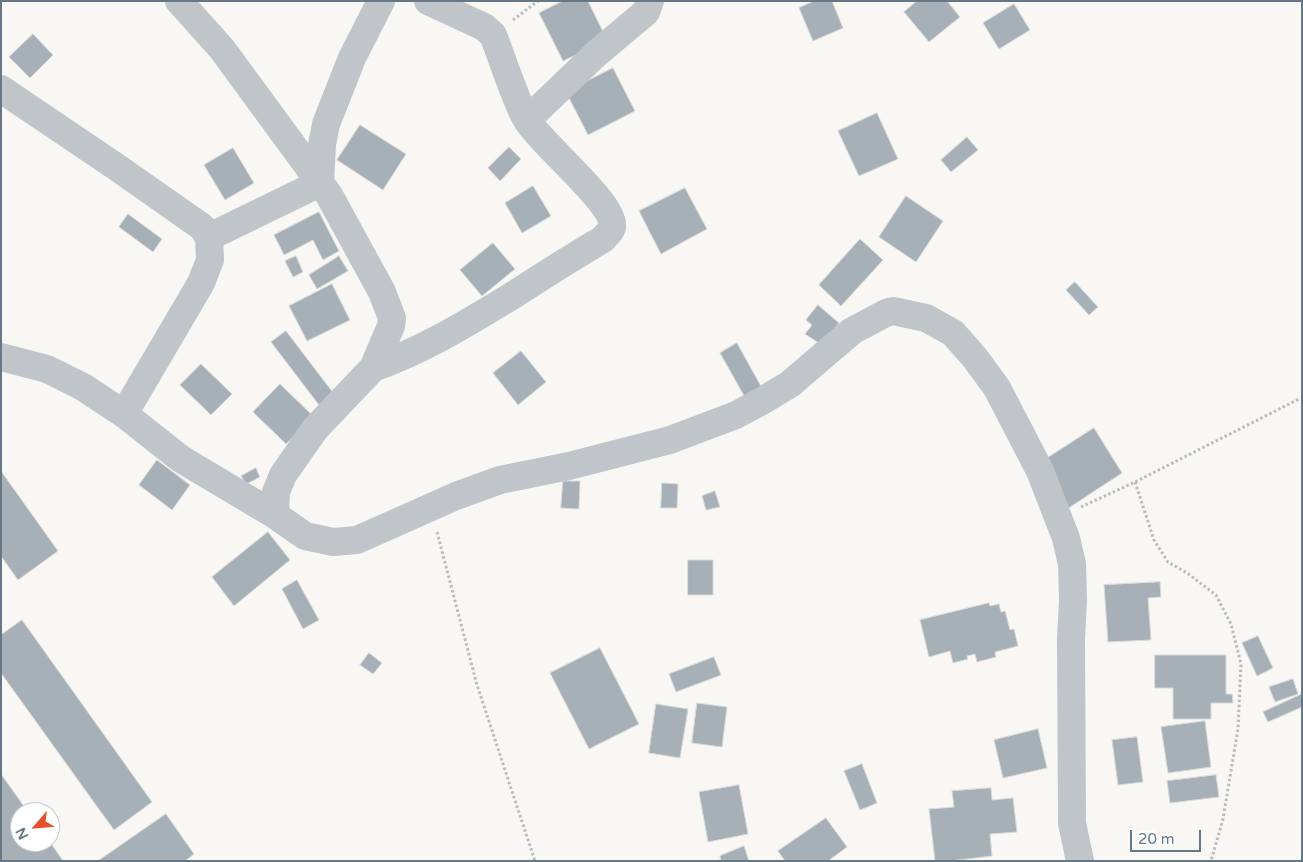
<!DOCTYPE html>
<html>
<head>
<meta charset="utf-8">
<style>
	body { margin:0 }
	#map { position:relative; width:1303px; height:862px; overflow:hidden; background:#f8f7f4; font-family:"Varela Round",sans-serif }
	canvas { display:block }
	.frame { position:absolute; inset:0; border:2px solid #667886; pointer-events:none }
	.north { position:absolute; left:10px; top:802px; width:50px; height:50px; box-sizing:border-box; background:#fff; border:1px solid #c2c9cf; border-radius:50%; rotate:243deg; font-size:14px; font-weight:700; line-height:20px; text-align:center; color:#667886 }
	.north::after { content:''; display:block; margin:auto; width:18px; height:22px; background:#e45128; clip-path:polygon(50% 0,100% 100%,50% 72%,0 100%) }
	.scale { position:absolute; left:1130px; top:830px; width:71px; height:22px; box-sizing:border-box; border:2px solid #667886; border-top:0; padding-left:6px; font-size:15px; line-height:18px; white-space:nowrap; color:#667886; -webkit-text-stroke:4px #fff; paint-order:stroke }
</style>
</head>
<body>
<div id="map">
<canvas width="1303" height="862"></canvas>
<div class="frame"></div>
<div class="north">N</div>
<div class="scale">20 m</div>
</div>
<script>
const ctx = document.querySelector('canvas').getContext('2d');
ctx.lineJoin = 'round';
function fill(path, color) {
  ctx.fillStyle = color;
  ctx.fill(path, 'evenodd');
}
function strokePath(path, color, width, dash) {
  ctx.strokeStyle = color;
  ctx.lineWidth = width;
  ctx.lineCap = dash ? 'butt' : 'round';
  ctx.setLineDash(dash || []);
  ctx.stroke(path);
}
const building = new Path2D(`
	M 563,1 L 588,1 L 607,40 L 563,61 L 539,13 Z
	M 814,1 L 832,1 L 843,28 L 813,41 L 799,8 Z
	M 917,1 L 947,1 L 960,17 L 929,42 L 904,12 Z
	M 1014,4 L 1030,30 L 999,49 L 983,23 Z
	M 33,34 L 53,55 L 30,78 L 9,57 Z
	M 613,68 L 635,111 L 588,135 L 566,92 Z
	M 877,113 L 898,159 L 859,176 L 838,131 Z
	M 360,125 L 406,154 L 383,190 L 337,160 Z
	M 967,137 L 978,150 L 951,172 L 941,160 Z
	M 509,147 L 521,159 L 500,181 L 488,168 Z
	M 233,148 L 254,183 L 225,200 L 204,165 Z
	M 533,186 L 551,216 L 522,233 L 505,203 Z
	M 685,188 L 707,229 L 661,254 L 639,211 Z
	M 906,196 L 943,221 L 916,262 L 879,237 Z
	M 319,212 L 339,251 L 323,260 L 313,240 L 284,255 L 274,235 Z
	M 128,214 L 162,239 L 153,252 L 119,227 Z
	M 860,239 L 883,260 L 841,306 L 819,285 Z
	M 493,243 L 515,269 L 482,296 L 460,270 Z
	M 296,256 L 303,272 L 293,277 L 285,261 Z
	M 339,256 L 348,271 L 317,289 L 309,275 Z
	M 1075,282 L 1098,307 L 1089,315 L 1066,290 Z
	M 332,284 L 350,320 L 307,341 L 289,306 Z
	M 818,305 L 839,323 L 822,345 L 805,334 L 812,325 L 806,320 Z
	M 286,331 L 334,394 L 319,405 L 271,342 Z
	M 737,343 L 763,390 L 746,399 L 720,353 Z
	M 521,351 L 546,382 L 518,405 L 493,373 Z
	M 201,364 L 232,394 L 211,415 L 180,385 Z
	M 280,384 L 313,416 L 286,444 L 253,412 Z
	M 1094,428 L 1122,473 L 1067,509 L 1038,464 Z
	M 157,460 L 190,485 L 172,510 L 139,485 Z
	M 256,468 L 260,477 L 246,484 L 241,476 Z
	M 1,471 L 58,551 L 18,580 L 1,556 Z
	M 563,481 L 580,481 L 579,509 L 561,508 Z
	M 662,483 L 678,484 L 677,508 L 661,508 Z
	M 715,491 L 720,507 L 706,510 L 702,496 Z
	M 268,532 L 290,560 L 234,606 L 212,577 Z
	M 688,560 L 713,560 L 713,595 L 688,595 Z
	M 297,580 L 319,620 L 303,629 L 282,589 Z
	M 1160,582 L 1161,597 L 1148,598 L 1151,640 L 1108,642 L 1104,585 Z
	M 989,603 L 990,606 L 999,604 L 1001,612 L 1005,611 L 1010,630 L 1014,629 L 1018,646 L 995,652 L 996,657 L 977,662 L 975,654 L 967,656 L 968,659 L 953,663 L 950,651 L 929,657 L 920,620 Z
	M 22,620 L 152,802 L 114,830 L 1,673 L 1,635 Z
	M 1258,636 L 1273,668 L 1257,676 L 1242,643 Z
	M 600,648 L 639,724 L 589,749 L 550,673 Z
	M 369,653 L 382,663 L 373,674 L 360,665 Z
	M 1155,655 L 1226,655 L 1226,694 L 1232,694 L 1233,703 L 1211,703 L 1211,719 L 1173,719 L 1173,688 L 1155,688 Z
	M 714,657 L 721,675 L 676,692 L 669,674 Z
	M 1293,679 L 1298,694 L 1275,702 L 1269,687 Z
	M 1302,694 L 1302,707 L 1268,722 L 1263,712 Z
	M 697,703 L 727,707 L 722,747 L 692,743 Z
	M 656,704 L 688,709 L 680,758 L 649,753 Z
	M 1205,721 L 1211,767 L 1168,773 L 1161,727 Z
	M 1038,729 L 1047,768 L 1003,778 L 994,740 Z
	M 1137,737 L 1143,782 L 1118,785 L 1112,740 Z
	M 862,764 L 877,803 L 860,810 L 844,771 Z
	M 1,774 L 28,812 L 20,812 L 20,842 L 50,842 L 63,861 L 1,861 Z
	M 1216,775 L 1219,797 L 1170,803 L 1167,781 Z
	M 739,785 L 748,834 L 708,842 L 699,792 Z
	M 991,788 L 992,800 L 1013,798 L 1017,832 L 990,834 L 992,856 L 950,861 L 935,861 L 929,809 L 954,807 L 952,791 Z
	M 166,814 L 194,854 L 185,861 L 98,861 Z
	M 826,818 L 847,847 L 828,861 L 785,861 L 778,851 Z
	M 744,846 L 749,861 L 721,861 L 720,856 Z`);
fill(building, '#a7b0b6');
strokePath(building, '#d9d9d7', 1);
strokePath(new Path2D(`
	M 513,20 L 538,1
	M 1135,482 L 1154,540 L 1168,562 L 1187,573 L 1216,595 L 1231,624 L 1241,664 L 1238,729 L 1223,819 L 1211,861
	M 1081,507 L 1135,482 L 1299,399
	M 437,532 L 477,685 L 535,861`), '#b8bcbf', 3, [2.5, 2.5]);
strokePath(new Path2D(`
	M 179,1 L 222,49 L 329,195 L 382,292 L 392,318 L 391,326 L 373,368 L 315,429 L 283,475 L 276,492 L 275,515
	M 1,89 L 115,166 L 202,227 L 209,237 L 210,260 L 201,283 L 124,414
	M 527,120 L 596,54 L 646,12 L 650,1
	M 209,237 L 320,183 L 322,145 L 326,124 L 352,58 L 381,1
	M 1,357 L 47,369 L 83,387 L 124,414 L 181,459 L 275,515 L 305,536 L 333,542 L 357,540 L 456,496 L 500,480 L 569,466 L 670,440 L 736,415 L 762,401 L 790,384 L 852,331 L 886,313 L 893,311 L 926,318 L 953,333 L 975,358 L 997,388 L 1040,471 L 1066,538 L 1072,564 L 1073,599 L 1071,640 L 1072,823 L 1080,861
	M 373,368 C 424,350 469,322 515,294 C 544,275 573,257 603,239 C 606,235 611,232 612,227 C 616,204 540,143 527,120 C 521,111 517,99 513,89 C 506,71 500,53 493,35 L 484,27 L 428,1`), '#c0c5c9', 28);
</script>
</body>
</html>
